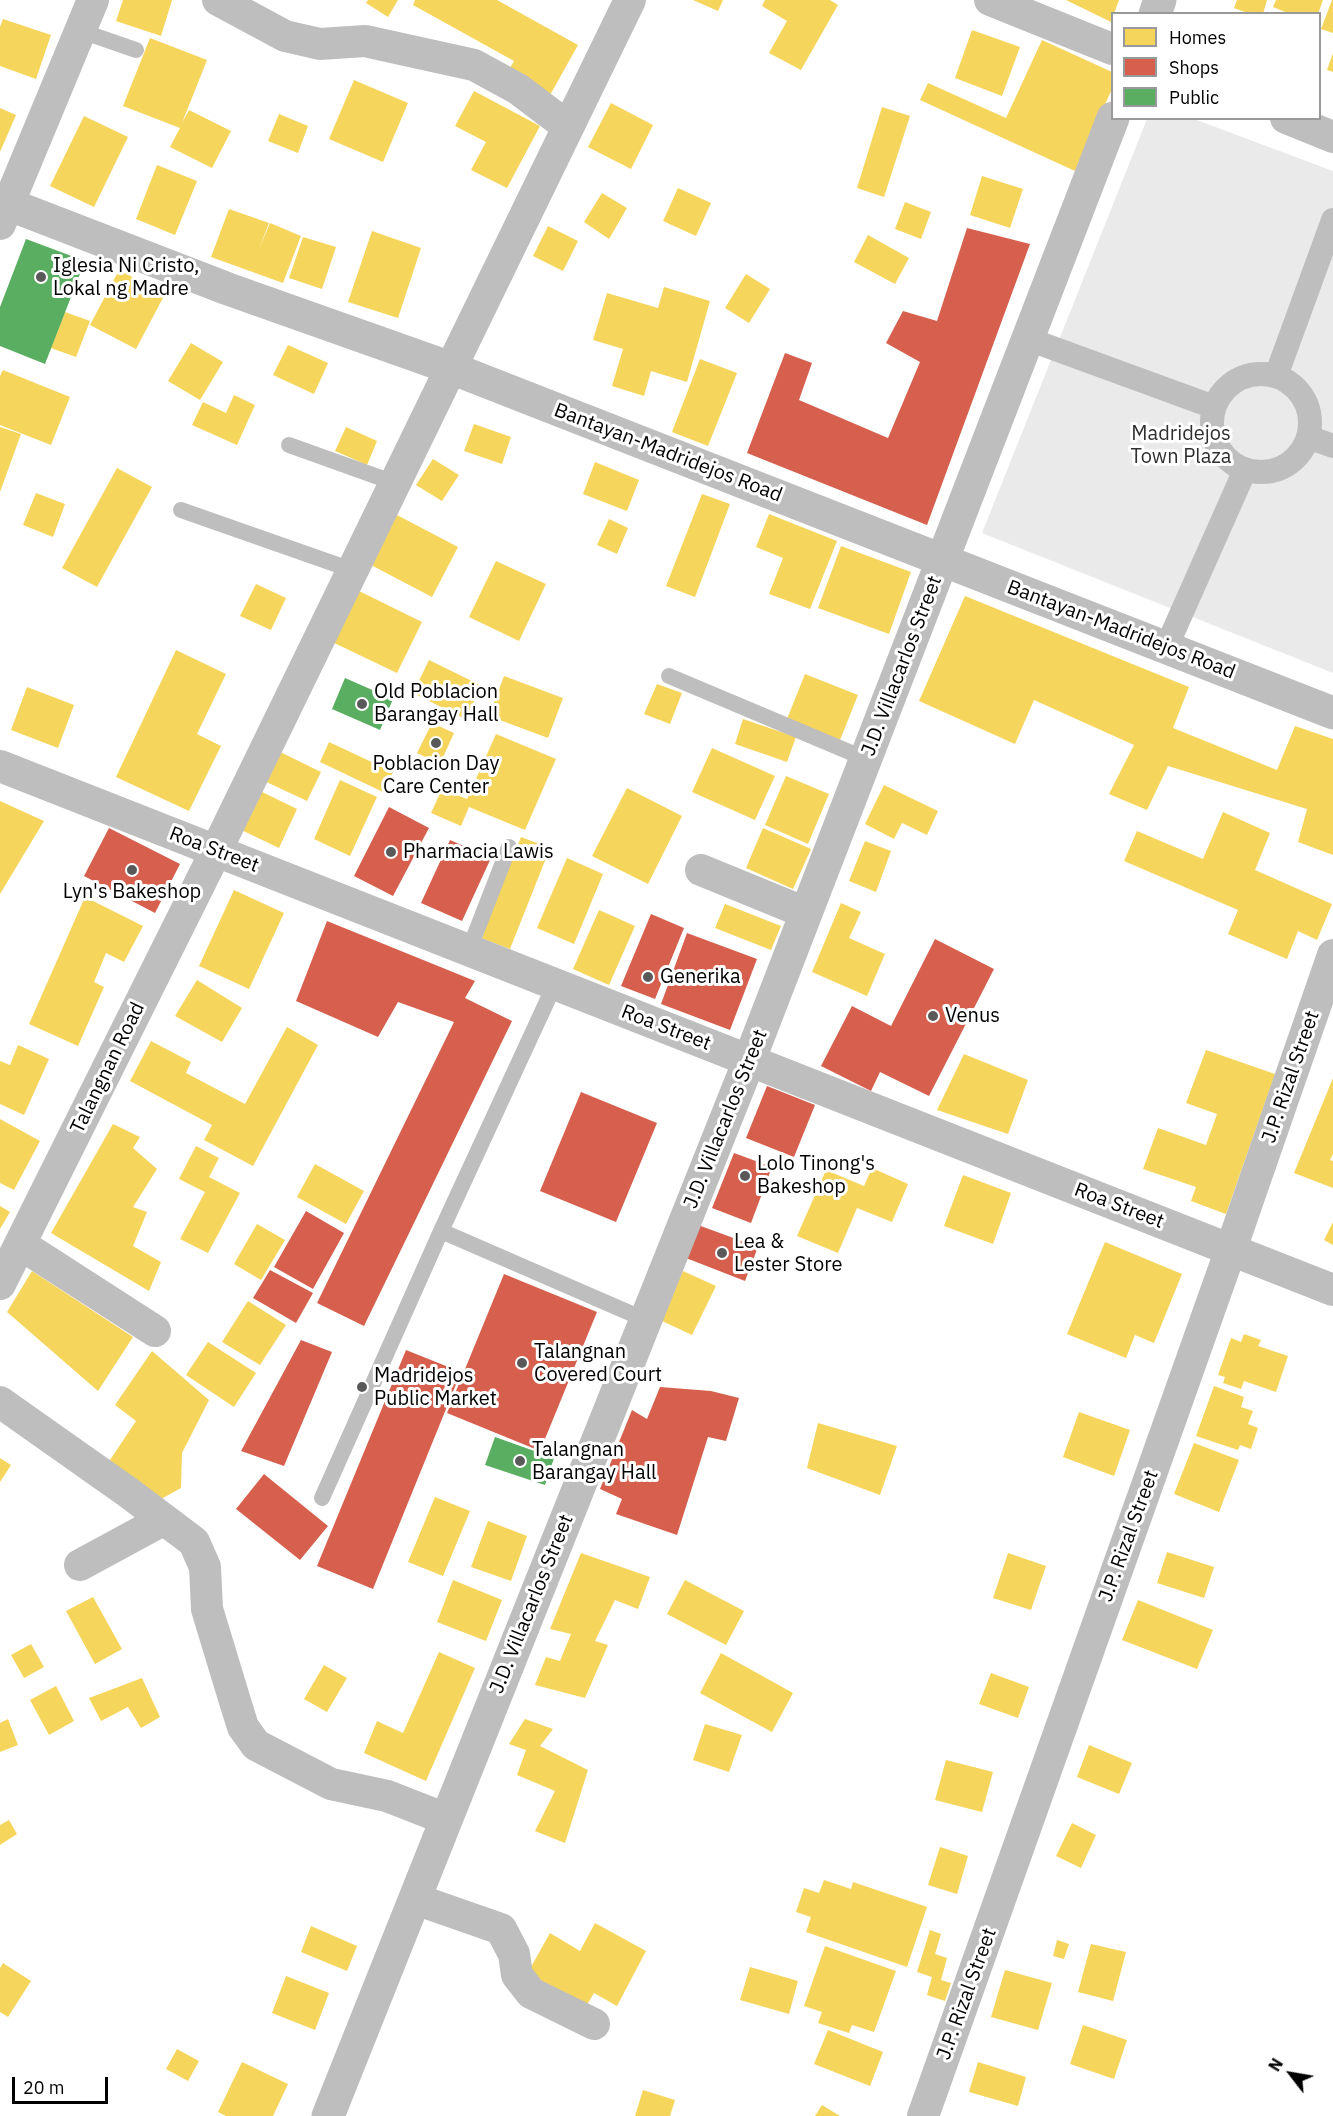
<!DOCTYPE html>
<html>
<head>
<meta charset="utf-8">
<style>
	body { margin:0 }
	#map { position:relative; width:1333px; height:2116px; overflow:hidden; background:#fff; font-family:"IBM Plex Sans",sans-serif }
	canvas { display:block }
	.legend { position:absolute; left:1111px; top:12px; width:210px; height:108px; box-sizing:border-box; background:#fff; border:2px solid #999; margin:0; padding:8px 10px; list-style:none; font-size:18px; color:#000 }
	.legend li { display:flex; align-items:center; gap:12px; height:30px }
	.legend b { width:30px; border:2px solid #999 }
	.north { position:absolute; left:1261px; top:2044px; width:60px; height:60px; -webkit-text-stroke:4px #fff; paint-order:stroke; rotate:301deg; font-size:16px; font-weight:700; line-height:24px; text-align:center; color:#000 }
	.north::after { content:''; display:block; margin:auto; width:21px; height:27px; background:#000; clip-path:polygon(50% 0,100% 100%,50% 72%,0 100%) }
	.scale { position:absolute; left:12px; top:2077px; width:96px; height:27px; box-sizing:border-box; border:3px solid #000; border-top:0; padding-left:8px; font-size:18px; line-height:21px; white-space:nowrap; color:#000; -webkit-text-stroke:4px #fff; paint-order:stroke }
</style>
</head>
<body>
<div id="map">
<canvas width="1333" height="2116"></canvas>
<ul class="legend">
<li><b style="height:16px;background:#f6d55c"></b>Homes</li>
<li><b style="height:16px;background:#d6604d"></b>Shops</li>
<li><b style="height:16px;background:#5aae61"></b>Public</li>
</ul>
<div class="north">N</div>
<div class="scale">20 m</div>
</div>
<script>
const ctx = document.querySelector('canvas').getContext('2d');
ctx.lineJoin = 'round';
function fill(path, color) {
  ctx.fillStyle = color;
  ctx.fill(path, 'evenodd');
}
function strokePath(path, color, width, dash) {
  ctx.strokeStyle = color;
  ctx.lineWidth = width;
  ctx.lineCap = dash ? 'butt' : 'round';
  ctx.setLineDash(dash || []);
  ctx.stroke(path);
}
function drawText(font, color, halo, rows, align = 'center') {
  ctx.font = font + ' "IBM Plex Sans",sans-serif';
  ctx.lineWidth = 6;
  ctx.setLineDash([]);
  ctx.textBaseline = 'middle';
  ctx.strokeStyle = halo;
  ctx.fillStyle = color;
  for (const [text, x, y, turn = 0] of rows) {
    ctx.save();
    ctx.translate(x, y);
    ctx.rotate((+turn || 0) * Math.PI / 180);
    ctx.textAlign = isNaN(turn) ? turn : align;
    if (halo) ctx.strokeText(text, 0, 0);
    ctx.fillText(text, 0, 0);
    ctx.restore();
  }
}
fill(new Path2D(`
	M 1147,119 L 1194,119 L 1333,171 L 1333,673 L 982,533 Z`), '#eaeaea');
fill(new Path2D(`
	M 123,0 L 172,0 L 161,36 L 116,21 Z
	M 368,0 L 398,0 L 388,17 L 366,3 Z
	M 415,0 L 497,0 L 578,45 L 549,97 L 507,73 L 514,61 L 413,5 Z
	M 693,0 L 723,0 L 718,11 Z
	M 765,0 L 830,0 L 838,5 L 801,70 L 769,53 L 787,21 L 762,6 Z
	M 1066,0 L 1119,0 L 1111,22 Z
	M 1237,0 L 1267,0 L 1263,14 L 1250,14 L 1234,8 Z
	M 1276,0 L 1323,0 L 1318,14 L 1290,14 L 1273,7 Z
	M 1332,0 L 1333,0 L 1333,33 L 1321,29 Z
	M 3,19 L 51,35 L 36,79 L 0,66 L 0,27 Z
	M 972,30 L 1020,47 L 1002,96 L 955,78 Z
	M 150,38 L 207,60 L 182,123 L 189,110 L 231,131 L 212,168 L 170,147 L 180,128 L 123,106 Z
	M 1042,40 L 1112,72 L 1112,89 L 1075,171 L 920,100 L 928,83 L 1006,118 Z
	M 1333,53 L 1333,72 L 1327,70 Z
	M 354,80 L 408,103 L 383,162 L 329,139 Z
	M 474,91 L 540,126 L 507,188 L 471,170 L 486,142 L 455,126 Z
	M 611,103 L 653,125 L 631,169 L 588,147 Z
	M 882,107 L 910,116 L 884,197 L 857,188 Z
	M 0,108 L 16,115 L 0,152 Z
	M 279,114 L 308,126 L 298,153 L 268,141 Z
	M 84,116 L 128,137 L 94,207 L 50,186 Z
	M 157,165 L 197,181 L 175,235 L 136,219 Z
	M 982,176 L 1023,189 L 1010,228 L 970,215 Z
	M 678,188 L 711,203 L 696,236 L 663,221 Z
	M 602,193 L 627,208 L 609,239 L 584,222 Z
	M 905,202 L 931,212 L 921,239 L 895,229 Z
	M 229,209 L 269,223 L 259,249 L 270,223 L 301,236 L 283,283 L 211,257 Z
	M 548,226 L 578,241 L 563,271 L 533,256 Z
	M 372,231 L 421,248 L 398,318 L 348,302 Z
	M 868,235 L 909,258 L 895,284 L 854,262 Z
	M 303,237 L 336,247 L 322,289 L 289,278 Z
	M 119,270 L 165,294 L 136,349 L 90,325 Z
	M 746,274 L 770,289 L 749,323 L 725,308 Z
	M 664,287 L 710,301 L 687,382 L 651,371 L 644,396 L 612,386 L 623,349 L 593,340 L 607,293 L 658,308 Z
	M 65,312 L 90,321 L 76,357 L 51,348 Z
	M 191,343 L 223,362 L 200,400 L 168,381 Z
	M 288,345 L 328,363 L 314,394 L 273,375 Z
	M 700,359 L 737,373 L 708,446 L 672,432 Z
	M 3,370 L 70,397 L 51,445 L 0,425 L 0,376 Z
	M 234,395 L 255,405 L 237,445 L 192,425 L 203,402 L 226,413 Z
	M 474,424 L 511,437 L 502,464 L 464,451 Z
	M 0,427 L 21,434 L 0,492 Z
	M 346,427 L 377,441 L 367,465 L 335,451 Z
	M 433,459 L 459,475 L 442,501 L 416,485 Z
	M 595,462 L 639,480 L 627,511 L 583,494 Z
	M 117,468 L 152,487 L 97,587 L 62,568 Z
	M 36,493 L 65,504 L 53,537 L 23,525 Z
	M 702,494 L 730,504 L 695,597 L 666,586 Z
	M 769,514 L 837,541 L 810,609 L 769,594 L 783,558 L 756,547 Z
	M 397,515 L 458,547 L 432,597 L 371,565 Z
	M 609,519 L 628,528 L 617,554 L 597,545 Z
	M 841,546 L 911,572 L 889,634 L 818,608 Z
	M 496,561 L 546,584 L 519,641 L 469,617 Z
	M 256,584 L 286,598 L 271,630 L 240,616 Z
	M 353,588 L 422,622 L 397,673 L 328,640 Z
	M 965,596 L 1189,687 L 1173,728 L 1277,770 L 1295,726 L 1333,739 L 1333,855 L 1298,842 L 1307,809 L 1168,766 L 1147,810 L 1109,794 L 1134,745 L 1034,700 L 1015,744 L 919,701 Z
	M 176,650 L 226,674 L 197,734 L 221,746 L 189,811 L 116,777 Z
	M 429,660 L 482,686 L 465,719 L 413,693 Z
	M 805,674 L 858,695 L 840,740 L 787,719 Z
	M 504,676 L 563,698 L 548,738 L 489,716 Z
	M 657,684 L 682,693 L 670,724 L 644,714 Z
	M 27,687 L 74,705 L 58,748 L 11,730 Z
	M 743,719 L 796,737 L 787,762 L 735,744 Z
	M 432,723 L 454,733 L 440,764 L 417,753 Z
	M 496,734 L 556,759 L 525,830 L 469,807 L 461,826 L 431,813 L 442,789 L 467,799 Z
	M 329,742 L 393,772 L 383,792 L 320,762 Z
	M 272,748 L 321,772 L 307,801 L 258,778 Z
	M 712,748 L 775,776 L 755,820 L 692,792 Z
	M 786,776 L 829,794 L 808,844 L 765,825 Z
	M 340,780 L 377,797 L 350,856 L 314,839 Z
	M 884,785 L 938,811 L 927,835 L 902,823 L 894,839 L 865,824 Z
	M 254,788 L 297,809 L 279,848 L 235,827 Z
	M 627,788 L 682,816 L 648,884 L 592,856 Z
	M 0,801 L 44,821 L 0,894 Z
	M 1223,812 L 1270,833 L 1255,870 L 1332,904 L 1317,940 L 1298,931 L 1287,959 L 1228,934 L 1238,910 L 1124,861 L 1137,831 L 1203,859 Z
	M 763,828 L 811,849 L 793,889 L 746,868 Z
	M 521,837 L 550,848 L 510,949 L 481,938 Z
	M 865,841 L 891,851 L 876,892 L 849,881 Z
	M 567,858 L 603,874 L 574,944 L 537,928 Z
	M 234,890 L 284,913 L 249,989 L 199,966 Z
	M 85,897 L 143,926 L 124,962 L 106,953 L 94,982 L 104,987 L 78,1046 L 29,1024 Z
	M 841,903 L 861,912 L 849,938 L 885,954 L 867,996 L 812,972 Z
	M 725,904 L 781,926 L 771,950 L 715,928 Z
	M 599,910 L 635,926 L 609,985 L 573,969 Z
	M 197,980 L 242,1008 L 222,1042 L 175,1016 Z
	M 287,1027 L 318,1045 L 253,1166 L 204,1140 L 212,1125 L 130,1081 L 151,1041 L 191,1062 L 186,1073 L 245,1104 Z
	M 18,1045 L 49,1059 L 24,1115 L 0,1104 L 0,1061 L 10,1065 Z
	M 1206,1050 L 1275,1074 L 1226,1214 L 1191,1201 L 1196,1187 L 1143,1169 L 1158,1128 L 1206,1145 L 1217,1114 L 1186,1103 Z
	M 964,1054 L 1028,1080 L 1008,1134 L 937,1110 Z
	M 1333,1078 L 1333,1154 L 1330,1160 L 1333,1161 L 1333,1188 L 1294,1173 Z
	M 0,1119 L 40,1141 L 14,1190 L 0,1183 Z
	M 113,1124 L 140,1137 L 133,1148 L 157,1169 L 133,1207 L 147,1212 L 133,1246 L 161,1262 L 149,1291 L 51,1233 Z
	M 196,1146 L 219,1158 L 209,1177 L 240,1193 L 208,1253 L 180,1239 L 205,1192 L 179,1179 Z
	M 315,1164 L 364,1191 L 346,1224 L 297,1197 Z
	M 872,1168 L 908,1184 L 892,1222 L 857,1208 L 838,1253 L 797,1236 L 826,1170 L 864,1186 Z
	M 963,1175 L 1011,1193 L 993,1244 L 944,1226 Z
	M 0,1206 L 10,1212 L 0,1229 Z
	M 1333,1222 L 1333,1245 L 1324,1240 Z
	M 257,1224 L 285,1240 L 261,1280 L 234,1264 Z
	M 1105,1242 L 1182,1274 L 1154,1343 L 1135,1335 L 1126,1358 L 1067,1334 Z
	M 32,1271 L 133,1337 L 98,1391 L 7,1312 Z
	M 683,1271 L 716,1286 L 692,1335 L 660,1320 Z
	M 248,1301 L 286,1325 L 260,1365 L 222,1342 Z
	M 1244,1334 L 1261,1340 L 1258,1346 L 1288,1356 L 1276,1392 L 1244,1381 L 1241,1389 L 1223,1383 L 1225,1377 L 1218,1375 L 1231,1338 L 1241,1342 Z
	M 208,1342 L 256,1373 L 234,1407 L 186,1375 Z
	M 152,1351 L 209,1400 L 182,1453 L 181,1488 L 152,1504 L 106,1466 L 136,1421 L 115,1405 Z
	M 1214,1386 L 1244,1397 L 1241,1407 L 1253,1411 L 1248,1424 L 1258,1428 L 1251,1449 L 1240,1445 L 1238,1450 L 1196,1436 Z
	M 1079,1412 L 1130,1430 L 1114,1476 L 1063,1457 Z
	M 818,1423 L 897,1446 L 880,1495 L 807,1468 Z
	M 1194,1443 L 1239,1460 L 1219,1512 L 1174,1494 Z
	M 0,1458 L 11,1465 L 0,1482 Z
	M 435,1497 L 470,1511 L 443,1576 L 408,1562 Z
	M 488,1521 L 527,1536 L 511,1581 L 471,1567 Z
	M 1167,1552 L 1214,1567 L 1204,1598 L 1157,1583 Z
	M 581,1553 L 650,1577 L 638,1609 L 615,1600 L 595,1641 L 608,1645 L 585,1698 L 535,1685 L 546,1657 L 560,1661 L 571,1634 L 550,1629 Z
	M 1008,1553 L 1046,1566 L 1031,1610 L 993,1598 Z
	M 453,1580 L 502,1600 L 486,1641 L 437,1622 Z
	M 685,1580 L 744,1611 L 726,1645 L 667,1614 Z
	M 93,1597 L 122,1649 L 95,1664 L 66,1611 Z
	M 1138,1600 L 1213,1630 L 1197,1669 L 1122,1640 Z
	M 31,1644 L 44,1667 L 24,1678 L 11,1655 Z
	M 439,1652 L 475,1668 L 426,1781 L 364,1753 L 377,1721 L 403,1733 Z
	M 721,1653 L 793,1693 L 772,1732 L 700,1693 Z
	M 324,1665 L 347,1678 L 327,1712 L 304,1699 Z
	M 991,1673 L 1029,1687 L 1018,1718 L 979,1704 Z
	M 142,1678 L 160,1717 L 141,1728 L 128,1707 L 101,1721 L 89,1698 Z
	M 56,1686 L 74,1721 L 49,1735 L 30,1700 Z
	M 8,1719 L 18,1745 L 0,1752 L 0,1723 Z
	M 525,1719 L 553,1729 L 540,1746 L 588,1770 L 565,1843 L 535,1831 L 555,1791 L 517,1775 L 526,1750 L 509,1744 Z
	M 705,1724 L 742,1735 L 729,1772 L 693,1760 Z
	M 1089,1745 L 1132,1763 L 1119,1794 L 1077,1777 Z
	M 946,1760 L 993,1772 L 982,1812 L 935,1800 Z
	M 9,1820 L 17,1834 L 0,1845 L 0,1825 Z
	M 1072,1823 L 1096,1835 L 1081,1868 L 1056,1856 Z
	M 940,1847 L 968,1856 L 957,1894 L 928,1885 Z
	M 824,1880 L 851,1889 L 853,1882 L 927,1907 L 907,1967 L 806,1932 L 811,1917 L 796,1912 L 804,1888 L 819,1893 Z
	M 595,1923 L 646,1951 L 617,2006 L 594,1993 L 585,2008 L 526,1976 L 550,1933 L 580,1951 Z
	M 311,1926 L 357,1946 L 347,1971 L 301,1952 Z
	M 930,1930 L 941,1934 L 935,1954 L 947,1958 L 941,1980 L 951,1983 L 945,2001 L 927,1995 L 932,1977 L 917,1972 Z
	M 1057,1940 L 1069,1944 L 1064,1959 L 1053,1956 Z
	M 1091,1944 L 1126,1952 L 1113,2001 L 1078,1992 Z
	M 825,1946 L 896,1971 L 874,2032 L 852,2025 L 849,2033 L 818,2023 L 822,2012 L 804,2006 Z
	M 3,1963 L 31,1981 L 8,2017 L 0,2012 L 0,1968 Z
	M 750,1967 L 798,1981 L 789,2014 L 740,2000 Z
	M 1005,1970 L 1052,1983 L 1038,2030 L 991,2017 Z
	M 286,1976 L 329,1993 L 315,2030 L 272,2013 Z
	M 1083,2025 L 1127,2040 L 1114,2079 L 1070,2064 Z
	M 828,2030 L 883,2052 L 870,2086 L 814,2064 Z
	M 177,2049 L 199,2061 L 188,2081 L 166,2069 Z
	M 242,2062 L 288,2084 L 273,2116 L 226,2116 L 218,2112 Z
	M 978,2062 L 1026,2077 L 1018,2106 L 969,2092 Z
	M 643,2090 L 675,2100 L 670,2116 L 635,2116 Z
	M 822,2105 L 840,2116 L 815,2116 Z`), '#f6d55c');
fill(new Path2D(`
	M 967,228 L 1030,244 L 927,525 L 747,453 L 785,353 L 812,363 L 799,400 L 888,438 L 920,362 L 886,343 L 903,311 L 937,321 Z
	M 389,807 L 429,828 L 393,896 L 354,876 Z
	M 109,828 L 180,864 L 155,913 L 84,876 Z
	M 450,840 L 491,858 L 462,921 L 421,903 Z
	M 651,914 L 684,928 L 655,999 L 621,986 Z
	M 327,921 L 475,981 L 465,998 L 512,1021 L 364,1326 L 317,1303 L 454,1022 L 398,1002 L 378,1037 L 296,1001 Z
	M 687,933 L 757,959 L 730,1030 L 661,1004 Z
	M 935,939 L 994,969 L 929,1096 L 880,1072 L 871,1091 L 821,1066 L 852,1006 L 891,1026 Z
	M 767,1086 L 815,1105 L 794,1157 L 746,1138 Z
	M 581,1092 L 657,1123 L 616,1222 L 540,1191 Z
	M 734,1153 L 772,1167 L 751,1223 L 712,1208 Z
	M 306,1211 L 344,1233 L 313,1289 L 274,1267 Z
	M 698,1225 L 758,1247 L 745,1281 L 686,1258 Z
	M 270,1270 L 313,1293 L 296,1323 L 253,1298 Z
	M 504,1274 L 597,1312 L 540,1451 L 447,1413 Z
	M 301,1340 L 332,1352 L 284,1466 L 241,1451 Z
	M 406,1350 L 461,1372 L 373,1589 L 317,1566 Z
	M 660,1387 L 711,1391 L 739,1398 L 726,1441 L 708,1437 L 677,1535 L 616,1514 L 622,1499 L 600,1489 L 632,1410 L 647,1419 Z
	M 264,1474 L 328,1526 L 300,1560 L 236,1509 Z`), '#d6604d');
fill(new Path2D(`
	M 26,239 L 85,261 L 45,364 L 0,346 L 0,307 Z
	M 345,678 L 393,699 L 380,730 L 332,709 Z
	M 495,1437 L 554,1458 L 545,1485 L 485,1465 Z`), '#5aae61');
strokePath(new Path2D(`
	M 81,31 L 136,50
	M 289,445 L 395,483
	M 181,510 L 352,570
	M 669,676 L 866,759
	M 469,950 L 509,847
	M 441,1231 L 646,1320
	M 322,1498 L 441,1231 L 555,984`), '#bebebe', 16);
strokePath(new Path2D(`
	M 1028,339 L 1214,407
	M1212 423a49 49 0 1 1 98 0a49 49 0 1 1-98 0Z
	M 1276,376 L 1333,220
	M 1308,437 L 1333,446
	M 1166,648 L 1245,470`), '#bebebe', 24);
strokePath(new Path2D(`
	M 218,0 L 285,36 L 320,44 L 365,41 L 474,65 L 518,89 L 567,126
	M 990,0 L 1112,49
	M 1286,118 L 1333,137
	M 0,224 L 93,0
	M 0,766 L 1333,1290
	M 701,870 L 806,913
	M 20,1244 L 155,1331
	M 0,1284 L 216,851 L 630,0
	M 0,1402 L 129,1493 L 194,1542 L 205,1567 L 207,1609 L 234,1698 L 243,1727 L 256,1745 L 331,1784 L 387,1796 L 446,1819
	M 80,1565 L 163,1520
	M 415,1899 L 501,1929 L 514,1954 L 517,1975 L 531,1993 L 594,2024
	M 923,2116 L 1231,1249 L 1333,955`), '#bebebe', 32);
strokePath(new Path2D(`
	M 1155,14 L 1160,0
	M 0,201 L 228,289 L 451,368 L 1333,713
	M 328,2116 L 749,1061 L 1113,118`), '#bebebe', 33);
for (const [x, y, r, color] of [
	[41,277,6,"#595959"],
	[362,704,6,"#595959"],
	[436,743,6,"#595959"],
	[391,852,6,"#595959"],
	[132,870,6,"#595959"],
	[648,977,6,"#595959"],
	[933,1016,6,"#595959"],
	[745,1176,6,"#595959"],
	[722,1253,6,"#595959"],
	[522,1363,6,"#595959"],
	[362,1387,6,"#595959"],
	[520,1461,6,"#595959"]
]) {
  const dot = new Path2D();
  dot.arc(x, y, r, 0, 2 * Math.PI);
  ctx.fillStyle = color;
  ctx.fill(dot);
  strokePath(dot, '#fff', 2);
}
drawText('20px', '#000', '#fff', [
	["Iglesia Ni Cristo,",53,266],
	["Lokal ng Madre",53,289],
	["Old Poblacion",374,692],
	["Barangay Hall",374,715],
	["Poblacion Day",436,764,"center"],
	["Care Center",436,787,"center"],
	["Pharmacia Lawis",403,852],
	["Lyn's Bakeshop",132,892,"center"],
	["Generika",660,977],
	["Venus",945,1016],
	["Lolo Tinong's",757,1164],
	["Bakeshop",757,1187],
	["Lea &",734,1242],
	["Lester Store",734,1265],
	["Talangnan",534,1352],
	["Covered Court",534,1375],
	["Madridejos",374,1376],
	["Public Market",374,1399],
	["Talangnan",532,1450],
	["Barangay Hall",532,1473]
], 'left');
drawText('20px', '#2f2f2f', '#fff', [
	["Madridejos",1181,434],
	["Town Plaza",1181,457]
]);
drawText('20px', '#000', '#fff', [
	["Bantayan-Madridejos Road",668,453,21],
	["Bantayan-Madridejos Road",1121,630,21],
	["J.D. Villacarlos Street",902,666,-69],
	["Roa Street",214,850,21],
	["Roa Street",666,1028,21],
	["Talangnan Road",108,1068,-64],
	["J.P. Rizal Street",1291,1077,-71],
	["J.D. Villacarlos Street",726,1119,-68],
	["Roa Street",1119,1206,21],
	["J.P. Rizal Street",1129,1536,-70],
	["J.D. Villacarlos Street",532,1604,-68],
	["J.P. Rizal Street",967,1994,-70]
]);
</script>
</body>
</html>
